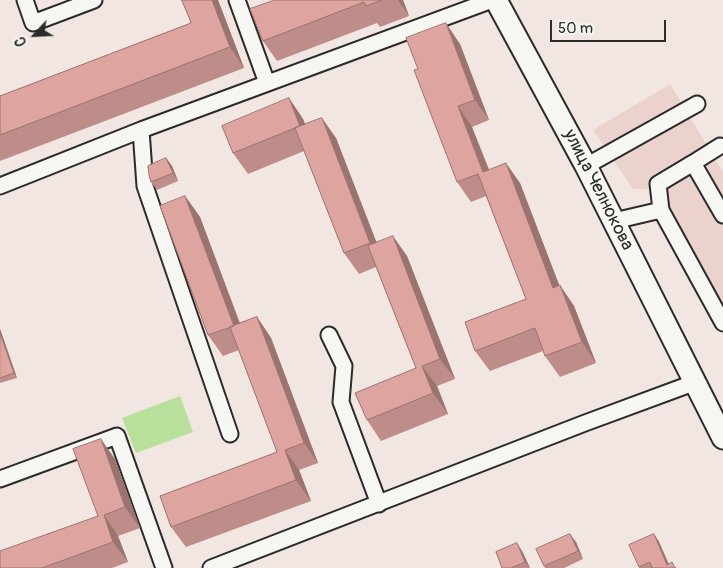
<!DOCTYPE html>
<html>
<head>
<meta charset="utf-8">
<style>
	body { margin:0 }
	#map { position:relative; width:723px; height:568px; overflow:hidden; background:#f1e6e1; font-family:Pangolin,sans-serif }
	canvas { display:block }
	.north { position:absolute; left:10px; top:10px; width:50px; height:50px; -webkit-text-stroke:4px #f6f6f2; paint-order:stroke; rotate:245deg; font-size:14px; font-weight:700; line-height:20px; text-align:center; color:#2b2b2b }
	.north::after { content:''; display:block; margin:auto; width:18px; height:22px; background:#2b2b2b; clip-path:polygon(50% 0,100% 100%,50% 72%,0 100%) }
	.scale { position:absolute; left:550px; top:20px; width:116px; height:22px; box-sizing:border-box; border:2px solid #2b2b2b; border-top:0; padding-left:6px; font-size:15px; line-height:18px; white-space:nowrap; color:#2b2b2b; -webkit-text-stroke:4px #f6f6f2; paint-order:stroke }
</style>
</head>
<body>
<div id="map">
<canvas width="723" height="568"></canvas>
<div class="north">С</div>
<div class="scale">50 m</div>
</div>
<script>
const ctx = document.querySelector('canvas').getContext('2d');
ctx.lineJoin = 'round';
function fill(path, color) {
  ctx.fillStyle = color;
  ctx.fill(path, 'evenodd');
}
function strokePath(path, color, width, dash) {
  ctx.strokeStyle = color;
  ctx.lineWidth = width;
  ctx.lineCap = dash ? 'butt' : 'round';
  ctx.setLineDash(dash || []);
  ctx.stroke(path);
}
function drawText(font, color, halo, rows, align = 'center') {
  ctx.font = font + ' Pangolin,sans-serif';
  ctx.lineWidth = 4;
  ctx.setLineDash([]);
  ctx.textBaseline = 'middle';
  ctx.strokeStyle = halo;
  ctx.fillStyle = color;
  for (const [text, x, y, turn = 0] of rows) {
    ctx.save();
    ctx.translate(x, y);
    ctx.rotate((+turn || 0) * Math.PI / 180);
    ctx.textAlign = isNaN(turn) ? turn : align;
    if (halo) ctx.strokeText(text, 0, 0);
    ctx.fillText(text, 0, 0);
    ctx.restore();
  }
}
fill(new Path2D(`
	M 670,84 L 723,172 L 723,310 L 654,189 L 633,189 L 593,130 Z`), '#ebd2cd');
fill(new Path2D(`
	M 180,396 L 193,432 L 136,453 L 122,418 Z`), '#b9e09b');
const minor = new Path2D(`
	M 25,0 L 33,23 L 94,0
	M 237,0 L 267,83
	M 141,130 L 145,186 L 230,434
	M 693,163 L 720,146
	M 586,166 L 697,104
	M 0,186 L 141,130 L 492,0
	M 723,215 L 693,163 L 658,184 L 661,210 L 723,323
	M 614,221 L 661,210
	M 329,335 L 344,366 L 341,402 L 379,504
	M 0,479 L 117,436 L 164,568
	M 211,568 L 585,423 L 696,382`);
const secondary = new Path2D(`
	M 496,0 L 586,166 L 723,438`);
strokePath(minor, '#2b2b2b', 19);
strokePath(secondary, '#2b2b2b', 25);
strokePath(minor, '#f6f6f2', 15);
strokePath(secondary, '#f6f6f2', 21);
fill(new Path2D(`
	M 182,0 L 218,0 L 244,68 L 0,161 L 0,96 L 191,23 Z
	M 275,0 L 403,0 L 409,16 L 380,27 L 377,23 L 277,61 L 263,41 Z
	M 460,44 L 489,120 L 472,127 L 489,169 L 520,183 L 559,285 L 574,306 L 596,363 L 560,377 L 545,356 L 543,351 L 490,371 L 475,351 L 526,299 L 486,196 L 471,202 L 457,182 L 418,69 Z
	M 289,98 L 303,119 L 305,124 L 336,138 L 376,242 L 407,256 L 455,379 L 437,386 L 448,414 L 381,441 L 367,420 L 416,368 L 376,267 L 359,274 L 344,253 L 304,151 L 248,174 L 233,153 Z
	M 166,158 L 172,166 L 178,181 L 157,190 L 151,182 Z
	M 185,196 L 200,217 L 240,323 L 257,317 L 271,338 L 318,463 L 299,470 L 311,501 L 186,547 L 171,527 L 277,452 L 239,350 L 223,356 L 208,335 Z
	M 0,329 L 17,378 L 0,383 Z
	M 115,459 L 140,528 L 118,536 L 128,562 L 112,568 L 0,568 L 98,516 Z
	M 654,534 L 659,542 L 669,564 L 677,568 L 639,568 L 639,567 Z
	M 576,542 L 583,559 L 564,568 L 545,568 L 544,566 Z
	M 522,551 L 530,568 L 502,568 Z`), '#bf8d89');
fill(new Path2D(`
	M 212,0 L 218,0 L 244,68 L 230,47 Z
	M 398,0 L 403,0 L 409,16 Z
	M 446,23 L 460,44 L 489,120 L 475,100 Z
	M 289,98 L 303,119 L 314,147 L 300,126 Z
	M 458,106 L 472,127 L 497,192 L 483,172 Z
	M 322,118 L 336,138 L 385,264 L 370,243 Z
	M 166,158 L 172,166 L 178,181 L 173,173 Z
	M 506,163 L 520,183 L 568,308 L 553,288 Z
	M 185,196 L 200,217 L 248,346 L 234,326 Z
	M 393,236 L 407,256 L 455,379 L 440,359 Z
	M 560,285 L 574,306 L 596,363 L 582,342 Z
	M 257,317 L 271,338 L 318,463 L 304,443 Z
	M 0,329 L 17,378 L 14,373 L 0,333 Z
	M 422,366 L 437,386 L 448,414 L 433,393 Z
	M 101,439 L 115,459 L 140,528 L 125,507 Z
	M 285,450 L 299,470 L 311,501 L 296,480 Z
	M 104,515 L 118,536 L 128,562 L 113,542 Z
	M 570,534 L 576,542 L 583,559 L 578,551 Z
	M 654,534 L 659,542 L 670,568 L 667,565 Z
	M 517,543 L 522,551 L 530,568 L 525,562 Z`), '#9b736f');
const building = new Path2D(`
	M 182,0 L 212,0 L 230,47 L 0,135 L 0,96 L 191,23 Z
	M 275,0 L 382,0 L 366,6 L 364,2 L 263,41 L 250,9 Z
	M 446,23 L 475,100 L 458,106 L 483,172 L 506,163 L 553,288 L 560,285 L 582,342 L 545,356 L 535,328 L 475,351 L 465,322 L 526,299 L 478,174 L 457,182 L 414,70 L 418,69 L 406,38 Z
	M 289,98 L 300,126 L 233,153 L 222,126 Z
	M 322,118 L 370,243 L 344,253 L 295,128 Z
	M 166,158 L 173,173 L 151,182 L 149,175 L 148,166 Z
	M 185,196 L 234,326 L 208,335 L 160,206 Z
	M 393,236 L 440,359 L 422,366 L 433,393 L 367,420 L 355,393 L 416,368 L 368,246 Z
	M 257,317 L 304,443 L 285,450 L 296,480 L 171,527 L 160,496 L 277,452 L 230,327 Z
	M 0,333 L 14,373 L 0,378 Z
	M 101,439 L 125,507 L 104,515 L 113,542 L 42,568 L 0,568 L 0,551 L 98,516 L 73,449 Z
	M 570,534 L 578,551 L 544,566 L 536,549 Z
	M 654,534 L 667,565 L 672,562 L 675,568 L 652,568 L 650,562 L 639,567 L 629,545 Z
	M 517,543 L 525,562 L 511,568 L 502,568 L 496,552 Z`);
fill(building, '#dea49f');
strokePath(building, '#9b736f', 1);
drawText('18px', '#2b2b2b', '#f6f6f2', [
	["улица Челнокова",598,190,63]
]);
</script>
</body>
</html>
